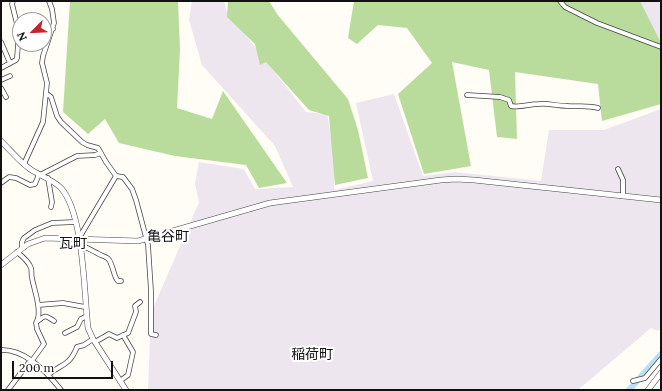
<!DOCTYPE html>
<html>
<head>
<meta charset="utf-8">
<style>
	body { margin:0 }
	#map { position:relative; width:662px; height:391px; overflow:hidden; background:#fffdf5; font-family:Lora,serif }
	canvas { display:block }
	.frame { position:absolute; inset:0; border:2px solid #111; pointer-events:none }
	.north { position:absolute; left:12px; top:12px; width:40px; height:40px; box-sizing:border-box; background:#fff; border:1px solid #a0a0a0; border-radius:50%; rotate:246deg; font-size:11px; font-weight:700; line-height:16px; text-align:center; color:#111 }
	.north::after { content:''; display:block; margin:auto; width:14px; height:18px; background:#c4262e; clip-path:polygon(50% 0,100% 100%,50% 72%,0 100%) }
	.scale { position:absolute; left:12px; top:361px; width:101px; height:18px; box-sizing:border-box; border:2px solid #111; border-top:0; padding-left:5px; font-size:12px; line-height:14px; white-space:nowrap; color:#111; -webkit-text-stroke:3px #fff; paint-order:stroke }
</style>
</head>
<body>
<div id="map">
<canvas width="662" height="391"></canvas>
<div class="frame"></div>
<div class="north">N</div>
<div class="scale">200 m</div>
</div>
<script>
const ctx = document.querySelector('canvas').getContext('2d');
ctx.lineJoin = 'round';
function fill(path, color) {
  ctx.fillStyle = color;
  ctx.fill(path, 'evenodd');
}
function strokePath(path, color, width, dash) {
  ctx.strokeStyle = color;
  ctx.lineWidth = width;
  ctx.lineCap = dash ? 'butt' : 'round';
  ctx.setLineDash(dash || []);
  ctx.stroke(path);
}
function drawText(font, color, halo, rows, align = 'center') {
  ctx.font = font + ' Lora,"Noto Sans JP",serif';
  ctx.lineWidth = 4;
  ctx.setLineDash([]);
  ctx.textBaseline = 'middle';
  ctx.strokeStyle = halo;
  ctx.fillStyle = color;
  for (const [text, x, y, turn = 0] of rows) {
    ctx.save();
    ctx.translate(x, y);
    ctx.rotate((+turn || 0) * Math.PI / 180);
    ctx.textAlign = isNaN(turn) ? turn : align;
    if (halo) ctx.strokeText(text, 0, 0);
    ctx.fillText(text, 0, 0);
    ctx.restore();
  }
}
fill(new Path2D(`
	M 192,1 L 224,1 L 226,10 L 306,112 L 327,114 L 335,157 L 334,190 L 373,181 L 356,103 L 394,94 L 423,176 L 454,172 L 541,181 L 549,130 L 604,130 L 661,109 L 661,328 L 658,331 L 651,328 L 578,390 L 148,390 L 151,313 L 199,202 L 195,184 L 199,162 L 244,169 L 255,189 L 293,187 L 275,146 L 202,65 L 189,20 Z
	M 637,1 L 661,1 L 661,50 Z`), '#eee6ef');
fill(new Path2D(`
	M 70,1 L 178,1 L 180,50 L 177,108 L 212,119 L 223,91 L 287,183 L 259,188 L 246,165 L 175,156 L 119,143 L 105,119 L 88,134 L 63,112 Z
	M 228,1 L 269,1 L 277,14 L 348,99 L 358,130 L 368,178 L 335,185 L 329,116 L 309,110 L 266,62 L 260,65 L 255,44 L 227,17 Z
	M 354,1 L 640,1 L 661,43 L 661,104 L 602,121 L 598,84 L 515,72 L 517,139 L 497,137 L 489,70 L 452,62 L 471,166 L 424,174 L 398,94 L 432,63 L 407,28 L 378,25 L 357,44 L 348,38 Z`), '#b9dc9c');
strokePath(new Path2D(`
	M 629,390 L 661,354`), '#b9e0f7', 6);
const minor = new Path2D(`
	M 560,1 L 565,7 L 597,23 L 661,47
	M 44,31 L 53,29
	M 1,42 L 10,63
	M 1,68 L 16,60 L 17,58 L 19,32 L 12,4 L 13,1
	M 1,80 L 10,76
	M 1,88 L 6,97
	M 47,94 L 51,97 L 57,116 L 61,122 L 82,142 L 87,145 L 98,148 L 106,162 L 116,176 L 123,177 L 132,189 L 136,200 L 148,245 L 151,291 L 151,334 L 156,335
	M 467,95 L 500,97 L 509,100 L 511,106 C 520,108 529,104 539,104 C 548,103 557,106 567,106 C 578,107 588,105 598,108
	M 24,164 L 43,122 L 47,83 L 42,63 L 43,56 L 54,23 L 52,9 L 49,1
	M 618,169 L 623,180 L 623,195
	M 40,175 L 77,156 L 95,155 L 101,153
	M 48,178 L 52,202 L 51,207
	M 1,183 L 9,177 L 16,178 L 30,185 L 35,184 L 39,174
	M 79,238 L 116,176
	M 80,245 C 87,247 91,250 97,253 C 103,257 109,256 111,264 C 114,270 114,277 118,281 L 121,281
	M 22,248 L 22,242 L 24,238 L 35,230 L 52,223 L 75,222
	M 17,252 C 22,256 29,262 31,268 C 32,271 31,275 32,278 C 34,290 43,312 36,323 L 37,329 L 44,344 L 31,362
	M 38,305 L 63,303 L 85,307
	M 38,321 C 46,314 46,316 54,321
	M 65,333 L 77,327 L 81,319 L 87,316
	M 95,342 L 109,334 L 117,338 L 128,333 L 136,312 L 135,306 L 140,302
	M 1,350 C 25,349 47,372 61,390
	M 48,375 C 62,363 69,367 77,347 L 84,345 L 93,339
	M 120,381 L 128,375 L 133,352 L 123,335
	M 633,381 L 645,378 L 661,359
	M 8,390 L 30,361`);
const tertiary = new Path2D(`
	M 1,141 C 11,151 19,161 30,169 C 40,176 52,179 61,188 C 84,214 84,293 88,328 L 93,339 L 126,390
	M 1,265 L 28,244 L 45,238 L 138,241 L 270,203 L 441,180 L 456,179 L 474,180 L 661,200
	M 648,390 L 661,373`);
strokePath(minor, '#444', 5.5);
strokePath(tertiary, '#444', 6);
strokePath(minor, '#fff', 4);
strokePath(tertiary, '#fff', 5);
drawText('14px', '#111', '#fff', [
	["亀谷町",168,237],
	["瓦町",73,244],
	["稲荷町",312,355]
]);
</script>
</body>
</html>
